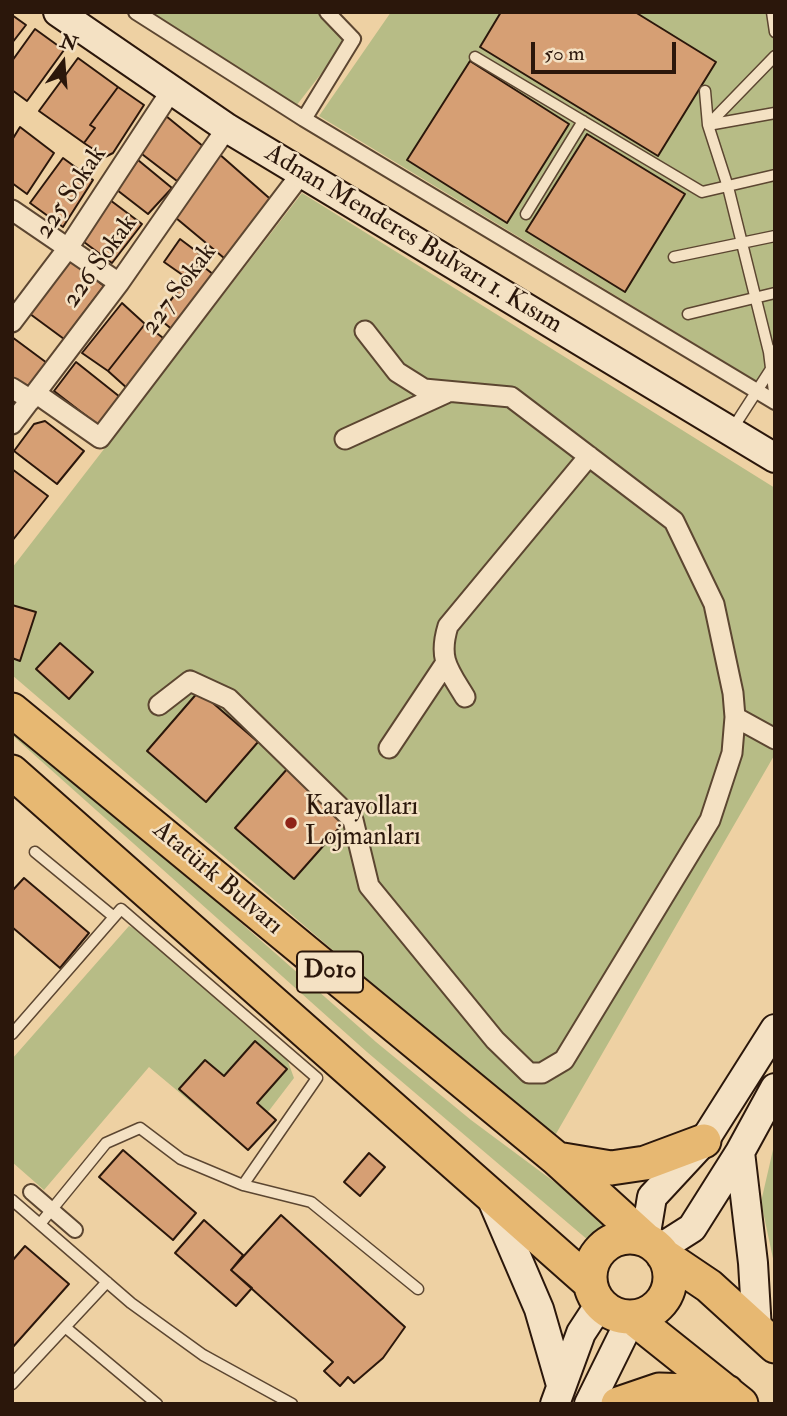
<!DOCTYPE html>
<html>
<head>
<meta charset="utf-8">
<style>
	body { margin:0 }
	#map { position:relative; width:787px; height:1416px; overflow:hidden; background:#eed1a3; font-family:"IM FELL Double Pica",serif }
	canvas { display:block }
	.frame { position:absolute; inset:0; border:14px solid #2b170b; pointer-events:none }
	.north { position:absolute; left:28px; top:28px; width:70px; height:70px; -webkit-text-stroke:5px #f4e1c3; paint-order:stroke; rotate:16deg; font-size:19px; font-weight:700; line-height:28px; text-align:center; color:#2b170b }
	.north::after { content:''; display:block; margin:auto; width:24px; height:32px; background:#2b170b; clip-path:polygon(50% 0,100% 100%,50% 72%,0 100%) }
	.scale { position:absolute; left:531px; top:42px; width:145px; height:32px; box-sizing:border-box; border:4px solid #2b170b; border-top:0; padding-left:9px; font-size:21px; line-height:24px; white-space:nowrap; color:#2b170b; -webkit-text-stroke:5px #f4e1c3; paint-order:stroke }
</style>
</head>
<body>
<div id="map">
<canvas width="787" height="1416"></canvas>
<div class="frame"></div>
<div class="north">N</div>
<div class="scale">50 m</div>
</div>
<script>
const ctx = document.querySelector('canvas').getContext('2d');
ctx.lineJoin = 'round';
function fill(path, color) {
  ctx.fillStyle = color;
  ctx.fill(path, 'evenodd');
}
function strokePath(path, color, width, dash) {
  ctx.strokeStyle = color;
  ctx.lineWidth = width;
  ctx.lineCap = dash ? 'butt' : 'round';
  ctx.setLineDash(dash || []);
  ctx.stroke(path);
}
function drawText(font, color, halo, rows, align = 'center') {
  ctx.font = font + ' "IM FELL Double Pica",serif';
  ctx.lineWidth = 5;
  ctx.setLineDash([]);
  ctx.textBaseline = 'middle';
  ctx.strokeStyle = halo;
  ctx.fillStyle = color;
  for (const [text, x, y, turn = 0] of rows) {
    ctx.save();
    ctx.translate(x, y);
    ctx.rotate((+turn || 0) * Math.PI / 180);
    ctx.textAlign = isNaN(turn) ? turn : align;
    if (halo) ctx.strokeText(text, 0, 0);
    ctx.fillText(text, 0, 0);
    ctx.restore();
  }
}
fill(new Path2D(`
	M 146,12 L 319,12 L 349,38 L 296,106 Z
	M 391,12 L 775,12 L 775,392 L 319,116 Z
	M 302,193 L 775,488 L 775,754 L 553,1139 L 12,675 L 12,568 Z
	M 12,723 L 181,867 L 182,871 L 376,1042 L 471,1120 L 611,1224 L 595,1246 L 367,1052 L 12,735 Z
	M 129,926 L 144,933 L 287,1059 L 294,1078 L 268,1112 L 276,1120 L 248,1150 L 149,1067 L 44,1190 L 12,1162 L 12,1059 Z
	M 775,1141 L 775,1268 L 761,1202 Z`), '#b7bc86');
const building = new Path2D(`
	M 501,12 L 635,12 L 716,62 L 658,156 L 480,47 Z
	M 12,15 L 26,25 L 12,43 Z
	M 35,29 L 64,50 L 27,101 L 12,90 L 12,61 Z
	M 78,58 L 118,87 L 90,125 L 95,128 L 84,143 L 39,111 Z
	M 470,61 L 569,124 L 507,223 L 407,160 Z
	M 118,87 L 144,105 L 113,153 L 105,157 L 84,143 L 95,128 L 90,125 Z
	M 166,116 L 204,147 L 177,181 L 138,151 Z
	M 20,127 L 54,153 L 27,194 L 12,183 L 12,140 Z
	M 587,134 L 685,194 L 625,292 L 526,231 Z
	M 218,153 L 276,204 L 224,258 L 170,213 Z
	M 63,158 L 93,180 L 63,227 L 30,203 Z
	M 138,160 L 172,188 L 148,214 L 117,190 Z
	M 110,200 L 142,224 L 112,263 L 80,239 Z
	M 180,239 L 200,254 L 184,276 L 164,262 Z
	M 66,257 L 104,286 L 64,339 L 26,311 Z
	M 200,264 L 218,278 L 174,331 L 157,317 Z
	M 122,303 L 145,324 L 108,371 L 82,353 Z
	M 145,324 L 167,341 L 128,389 L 108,371 Z
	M 12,337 L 47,363 L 27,390 L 12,379 Z
	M 76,362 L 120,397 L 98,425 L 54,391 Z
	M 45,421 L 84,451 L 57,484 L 14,451 L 34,424 Z
	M 12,469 L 48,496 L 12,541 Z
	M 12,605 L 36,612 L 20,661 L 12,658 Z
	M 60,643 L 93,672 L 69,699 L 36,669 Z
	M 199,691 L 258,742 L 206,802 L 147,751 Z
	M 288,768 L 347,819 L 294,879 L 235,828 Z
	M 24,878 L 89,933 L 60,968 L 12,927 L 12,891 Z
	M 255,1041 L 287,1069 L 257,1103 L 276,1120 L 248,1150 L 179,1089 L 205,1060 L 224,1076 Z
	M 123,1150 L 196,1213 L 173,1240 L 99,1177 Z
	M 369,1153 L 385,1167 L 360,1196 L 344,1182 Z
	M 281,1215 L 405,1327 L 383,1358 L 354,1383 L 348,1377 L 340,1386 L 324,1371 L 333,1362 L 231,1270 Z
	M 204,1220 L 243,1255 L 231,1270 L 252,1288 L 236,1306 L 175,1253 Z
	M 25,1246 L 69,1284 L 12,1348 L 12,1261 Z`);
fill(building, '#d69f74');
strokePath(building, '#2b170b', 2);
const service = new Path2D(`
	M 772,12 L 775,32
	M 775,56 L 708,125 L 728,187 L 769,352 L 775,350
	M 475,57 L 702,192 L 775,175
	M 705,91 L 708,125 L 775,113
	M 526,214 L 583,121
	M 674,257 L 775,236
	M 688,314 L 775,293
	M 769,352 L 775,400
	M 733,428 L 771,369
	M 35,852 L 114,917
	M 12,1034 L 121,909 L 317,1078 L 243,1185 L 181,1159 L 140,1128 L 106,1143 L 40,1224
	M 243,1185 L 311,1202 L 418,1289
	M 12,1200 L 131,1303 L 203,1355 L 292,1404
	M 65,1327 L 157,1404
	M 12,1384 L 107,1282`);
const pedestrian = new Path2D(`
	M 136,12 L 304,119 L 775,402
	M 304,119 L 353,39 L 327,12
	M 31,1192 L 75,1230`);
const minor = new Path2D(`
	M 12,210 L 119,283
	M 12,322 L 68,248 L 171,91
	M 12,388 L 31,400
	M 37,394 L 100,438 L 301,174
	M 12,424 L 119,283 L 227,128
	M 345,439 L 446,393
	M 465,697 C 448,669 438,659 448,626 L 589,456
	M 159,705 L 190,681 L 229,699 L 353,820 L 369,886 L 495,1040 L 529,1073 L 542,1073 L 564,1060 L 710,820 L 732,753 L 735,717 L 733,693 L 714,604 L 674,521 L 511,397 L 424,389 L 397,372 L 365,331
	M 735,717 L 775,739
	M 389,748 L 445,664`);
const secondary = new Path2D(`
	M 58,12 L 227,128 L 775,458
	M 740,1152 L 753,1263 L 757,1330
	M 490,1195 L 539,1309 L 561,1385
	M 645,1239 L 652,1197 L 704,1141 L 775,1029
	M 659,1249 L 692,1228 L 740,1152 L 775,1088
	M 555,1404 L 581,1333 L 600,1304
	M 589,1404 L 632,1317`);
const trunk = new Path2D(`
	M 12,710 L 557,1159 L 645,1239
	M 12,772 L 590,1283
	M 557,1159 L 611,1168 L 645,1163 L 704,1141
	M590 1277a40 40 0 1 1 80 0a40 40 0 1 1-80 0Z
	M 663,1255 L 709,1286 L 775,1346
	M 632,1317 L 741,1404
	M 618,1404 L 659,1390 L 727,1392`);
strokePath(service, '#5c4631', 13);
strokePath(pedestrian, '#5c4631', 18);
strokePath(minor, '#5c4631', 23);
strokePath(secondary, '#2b170b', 32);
strokePath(trunk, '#2b170b', 37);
strokePath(service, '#f4e1c3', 10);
strokePath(pedestrian, '#f4e1c3', 14);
strokePath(minor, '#f4e1c3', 19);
strokePath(secondary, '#f4e1c3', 28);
strokePath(trunk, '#e7b872', 33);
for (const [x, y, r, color] of [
	[291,823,7,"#8f2418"]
]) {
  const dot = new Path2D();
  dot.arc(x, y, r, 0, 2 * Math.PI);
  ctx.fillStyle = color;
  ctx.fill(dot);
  strokePath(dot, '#f4e1c3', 2.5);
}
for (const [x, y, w] of [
	[330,972,66]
]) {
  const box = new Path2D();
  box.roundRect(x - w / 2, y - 20.5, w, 41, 5);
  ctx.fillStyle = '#f4e1c3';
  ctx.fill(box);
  strokePath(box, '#2b170b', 2);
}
drawText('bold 24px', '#2b170b', null, [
	["D010",330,972]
]);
drawText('26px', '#2b170b', '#f4e1c3', [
	["225 Sokak",72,193,-56],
	["Adnan Menderes Bulvarı 1. Kısım",413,240,31],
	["226 Sokak",101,262,-54],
	["227 Sokak",180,290,-53],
	["Atatürk Bulvarı",217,879,40]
]);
drawText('26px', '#2b170b', '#f4e1c3', [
	["Karayolları",305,808],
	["Lojmanları",305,838]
], 'left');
</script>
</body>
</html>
